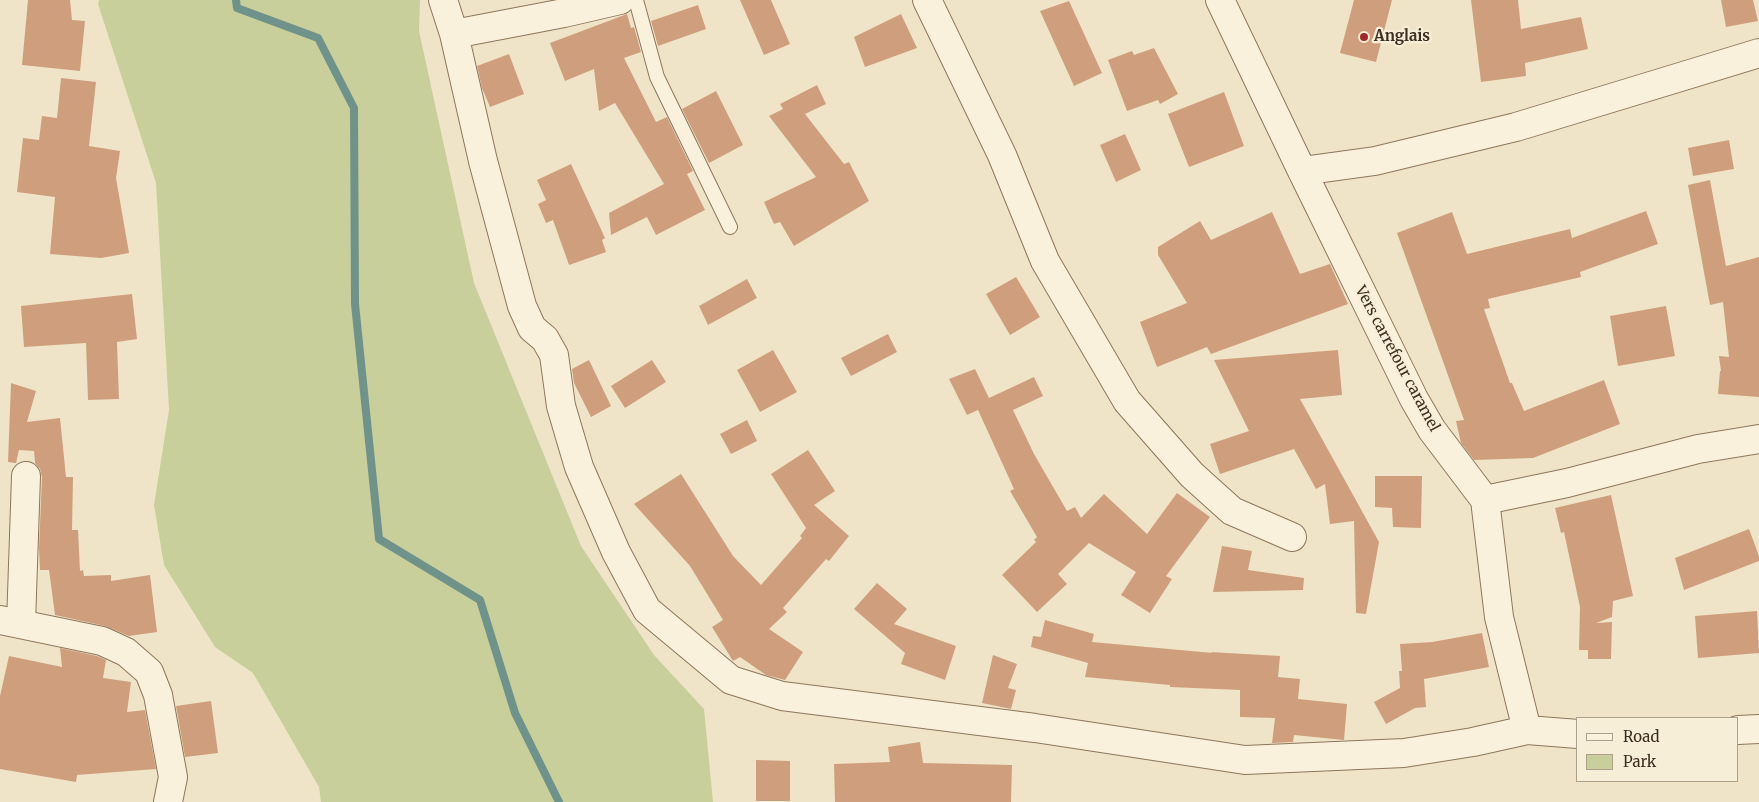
<!DOCTYPE html>
<html>
<head>
<meta charset="utf-8">
<style>
	body { margin:0 }
	#map { position:relative; width:1759px; height:802px; overflow:hidden; background:#f0e4c8; font-family:Merriweather,serif }
	canvas { display:block }
	.legend { position:absolute; left:1576px; top:717px; width:162px; height:65px; box-sizing:border-box; background:#f7eed8; border:1px solid #ada18e; margin:0; padding:6px 9px; list-style:none; font-size:15px; color:#3d2e20 }
	.legend li { display:flex; align-items:center; gap:10px; height:25px }
	.legend b { width:25px; border:1px solid #ada18e }
</style>
</head>
<body>
<div id="map">
<canvas width="1759" height="802"></canvas>
<ul class="legend">
<li><b style="height:6px;background:#faf1dc"></b>Road</li>
<li><b style="height:14px;background:#c9cf9b"></b>Park</li>
</ul>
</div>
<script>
const ctx = document.querySelector('canvas').getContext('2d');
ctx.lineJoin = 'round';
function fill(path, color) {
  ctx.fillStyle = color;
  ctx.fill(path, 'evenodd');
}
function strokePath(path, color, width, dash) {
  ctx.strokeStyle = color;
  ctx.lineWidth = width;
  ctx.lineCap = dash ? 'butt' : 'round';
  ctx.setLineDash(dash || []);
  ctx.stroke(path);
}
function drawText(font, color, halo, rows, align = 'center') {
  ctx.font = font + ' Merriweather,serif';
  ctx.lineWidth = 4.5;
  ctx.setLineDash([]);
  ctx.textBaseline = 'middle';
  ctx.strokeStyle = halo;
  ctx.fillStyle = color;
  for (const [text, x, y, turn = 0] of rows) {
    ctx.save();
    ctx.translate(x, y);
    ctx.rotate((+turn || 0) * Math.PI / 180);
    ctx.textAlign = isNaN(turn) ? turn : align;
    if (halo) ctx.strokeText(text, 0, 0);
    ctx.fillText(text, 0, 0);
    ctx.restore();
  }
}
fill(new Path2D(`
	M 99,0 L 420,0 L 419,31 L 474,283 L 581,546 L 654,655 L 704,709 L 713,802 L 321,802 L 319,787 L 253,673 L 215,647 L 164,565 L 154,505 L 169,410 L 156,183 L 98,4 Z`), '#c9cf9b');
strokePath(new Path2D(`
	M 236,0 L 237,8 L 318,38 L 354,108 L 355,304 L 379,539 L 480,600 L 515,713 L 559,802`), '#6f938a', 8);
fill(new Path2D(`
	M 28,0 L 70,0 L 72,20 L 85,21 L 80,71 L 22,65 Z
	M 740,0 L 771,0 L 790,44 L 764,55 Z
	M 1354,0 L 1392,0 L 1376,62 L 1340,53 Z
	M 1471,0 L 1518,0 L 1521,29 L 1581,17 L 1588,49 L 1525,63 L 1526,76 L 1481,82 Z
	M 1721,0 L 1753,0 L 1758,21 L 1726,27 Z
	M 1069,1 L 1102,73 L 1074,86 L 1040,11 Z
	M 698,5 L 706,29 L 658,46 L 651,21 Z
	M 627,14 L 631,28 L 634,27 L 641,52 L 624,58 L 656,122 L 667,117 L 693,171 L 687,174 L 705,210 L 656,235 L 647,217 L 611,235 L 609,213 L 664,184 L 615,103 L 599,111 L 594,69 L 565,81 L 550,43 Z
	M 901,14 L 917,48 L 865,67 L 854,37 Z
	M 1154,48 L 1178,94 L 1160,104 L 1158,100 L 1127,111 L 1108,60 L 1132,51 L 1134,55 Z
	M 509,54 L 524,94 L 490,107 L 482,88 L 477,66 Z
	M 61,78 L 96,82 L 89,146 L 120,151 L 116,178 L 129,253 L 101,258 L 50,254 L 55,197 L 17,192 L 23,138 L 39,140 L 42,116 L 57,118 Z
	M 817,85 L 826,104 L 805,114 L 844,164 L 849,162 L 869,201 L 794,246 L 780,222 L 774,224 L 764,202 L 816,177 L 769,116 L 783,109 L 780,104 Z
	M 716,91 L 743,145 L 709,163 L 682,109 Z
	M 1224,92 L 1244,146 L 1189,167 L 1168,114 Z
	M 1125,134 L 1141,170 L 1116,182 L 1100,145 Z
	M 1729,140 L 1734,169 L 1693,176 L 1688,148 Z
	M 571,164 L 605,238 L 602,240 L 606,252 L 569,265 L 553,220 L 546,223 L 538,204 L 546,200 L 537,180 Z
	M 1710,180 L 1726,266 L 1759,257 L 1759,397 L 1718,394 L 1720,371 L 1721,371 L 1719,356 L 1729,357 L 1723,302 L 1710,305 L 1688,185 Z
	M 1646,211 L 1658,244 L 1580,272 L 1581,277 L 1488,299 L 1490,308 L 1484,309 L 1510,383 L 1512,383 L 1524,411 L 1604,380 L 1620,424 L 1533,458 L 1474,460 L 1461,443 L 1456,421 L 1464,420 L 1397,233 L 1452,212 L 1467,254 L 1570,229 L 1572,238 Z
	M 1272,212 L 1300,274 L 1330,264 L 1348,304 L 1211,354 L 1207,347 L 1157,367 L 1140,322 L 1187,303 L 1158,255 L 1158,247 L 1200,221 L 1211,240 Z
	M 1016,277 L 1040,317 L 1010,335 L 986,294 Z
	M 747,279 L 757,298 L 708,325 L 699,306 Z
	M 132,294 L 137,339 L 117,342 L 119,399 L 88,400 L 86,343 L 24,347 L 21,306 Z
	M 1666,306 L 1675,356 L 1618,366 L 1610,316 Z
	M 888,334 L 897,352 L 851,376 L 841,358 Z
	M 773,350 L 797,392 L 760,412 L 737,370 Z
	M 1338,350 L 1342,395 L 1300,399 L 1379,542 L 1366,614 L 1356,613 L 1354,521 L 1330,524 L 1325,484 L 1316,489 L 1294,449 L 1220,474 L 1210,444 L 1249,431 L 1214,360 Z
	M 589,360 L 611,406 L 591,417 L 574,383 L 572,369 Z
	M 652,360 L 666,382 L 625,408 L 611,386 Z
	M 975,369 L 989,398 L 1034,377 L 1043,396 L 1013,410 L 1034,454 L 1067,511 L 1075,507 L 1081,518 L 1104,494 L 1147,534 L 1177,493 L 1210,517 L 1166,576 L 1172,579 L 1150,613 L 1121,595 L 1136,572 L 1089,543 L 1058,574 L 1067,584 L 1037,612 L 1002,575 L 1036,542 L 1034,540 L 1037,537 L 1010,491 L 1014,489 L 978,410 L 967,415 L 949,379 Z
	M 11,383 L 36,391 L 27,422 L 60,418 L 66,477 L 73,477 L 72,530 L 78,530 L 80,571 L 83,570 L 84,576 L 111,575 L 111,581 L 150,575 L 157,632 L 129,636 L 105,626 L 55,615 L 49,570 L 40,570 L 39,548 L 42,477 L 40,469 L 35,463 L 34,451 L 19,450 L 16,463 L 8,462 Z
	M 747,420 L 757,441 L 731,454 L 720,434 Z
	M 808,450 L 835,491 L 814,505 L 849,536 L 829,561 L 826,559 L 783,608 L 787,612 L 769,629 L 803,652 L 785,680 L 766,675 L 740,657 L 733,661 L 712,627 L 723,620 L 690,566 L 634,504 L 681,474 L 733,556 L 761,585 L 802,538 L 800,536 L 806,528 L 771,474 Z
	M 1375,476 L 1422,476 L 1421,528 L 1393,527 L 1392,508 L 1375,507 Z
	M 1611,495 L 1633,596 L 1613,601 L 1612,617 L 1596,623 L 1612,622 L 1611,659 L 1588,659 L 1588,650 L 1579,650 L 1580,607 L 1564,532 L 1561,533 L 1555,508 Z
	M 1749,529 L 1759,556 L 1759,561 L 1684,590 L 1675,558 Z
	M 1222,546 L 1252,551 L 1248,570 L 1304,578 L 1303,590 L 1213,592 Z
	M 877,583 L 907,609 L 894,624 L 956,646 L 945,680 L 901,664 L 905,653 L 854,609 Z
	M 1757,611 L 1759,653 L 1698,658 L 1695,616 Z
	M 1045,620 L 1094,634 L 1092,642 L 1213,653 L 1210,652 L 1280,656 L 1278,677 L 1300,679 L 1298,699 L 1347,704 L 1344,740 L 1294,735 L 1293,742 L 1272,743 L 1275,718 L 1240,717 L 1240,690 L 1170,687 L 1170,685 L 1085,677 L 1088,663 L 1031,647 L 1033,636 L 1041,637 Z
	M 1482,633 L 1489,667 L 1424,679 L 1426,707 L 1415,708 L 1386,724 L 1374,702 L 1400,688 L 1399,671 L 1402,671 L 1400,644 L 1432,642 Z
	M 60,648 L 97,656 L 106,660 L 103,678 L 131,682 L 127,712 L 145,710 L 156,769 L 77,775 L 76,782 L 0,769 L 0,696 L 9,656 L 62,667 Z
	M 993,655 L 1017,664 L 1008,688 L 1016,690 L 1011,709 L 982,703 Z
	M 211,701 L 218,753 L 185,757 L 176,706 Z
	M 920,742 L 923,763 L 1012,765 L 1011,802 L 835,802 L 834,764 L 890,762 L 888,747 Z
	M 756,760 L 790,761 L 790,801 L 756,801 Z`), '#cf9f7d');
const service = new Path2D(`
	M 636,0 L 657,77 L 730,227`);
const minor = new Path2D(`
	M 443,0 L 454,34
	M 620,0 L 564,13 L 454,34 L 483,161 L 522,306 L 532,328 L 545,339 L 554,355 L 561,406 L 579,467 L 616,552 L 647,610 L 731,680 L 782,696 L 1035,728 L 1245,760 L 1404,753 L 1473,742 L 1527,730 L 1578,734
	M 927,0 L 1002,155 L 1045,261 L 1127,401 L 1192,475 L 1232,511 L 1292,537
	M 1220,0 L 1302,171 L 1414,399 L 1432,430 L 1485,500 L 1499,617 L 1527,730
	M 1302,171 L 1375,161 L 1516,127 L 1759,53
	M 1485,500 L 1567,483 L 1698,449 L 1759,439
	M 0,620 L 102,641 L 126,652 L 149,672 L 158,695 L 173,777 L 168,802
	M 21,624 L 26,476
	M 1738,730 L 1759,729`);
strokePath(service, '#8d765c', 16);
strokePath(minor, '#8d765c', 30);
strokePath(service, '#faf1dc', 14);
strokePath(minor, '#faf1dc', 28);
for (const [x, y, r, color] of [
	[1364,37,5,"#9e2a2b"]
]) {
  const dot = new Path2D();
  dot.arc(x, y, r, 0, 2 * Math.PI);
  ctx.fillStyle = color;
  ctx.fill(dot);
  strokePath(dot, '#f7eed8', 2);
}
drawText('bold 15px', '#3d2e20', '#f7eed8', [
	["Anglais",1374,37]
], 'left');
drawText('15px', '#3d2e20', '#f7eed8', [
	["Vers carrefour caramel",1397,359,62]
]);
</script>
</body>
</html>
